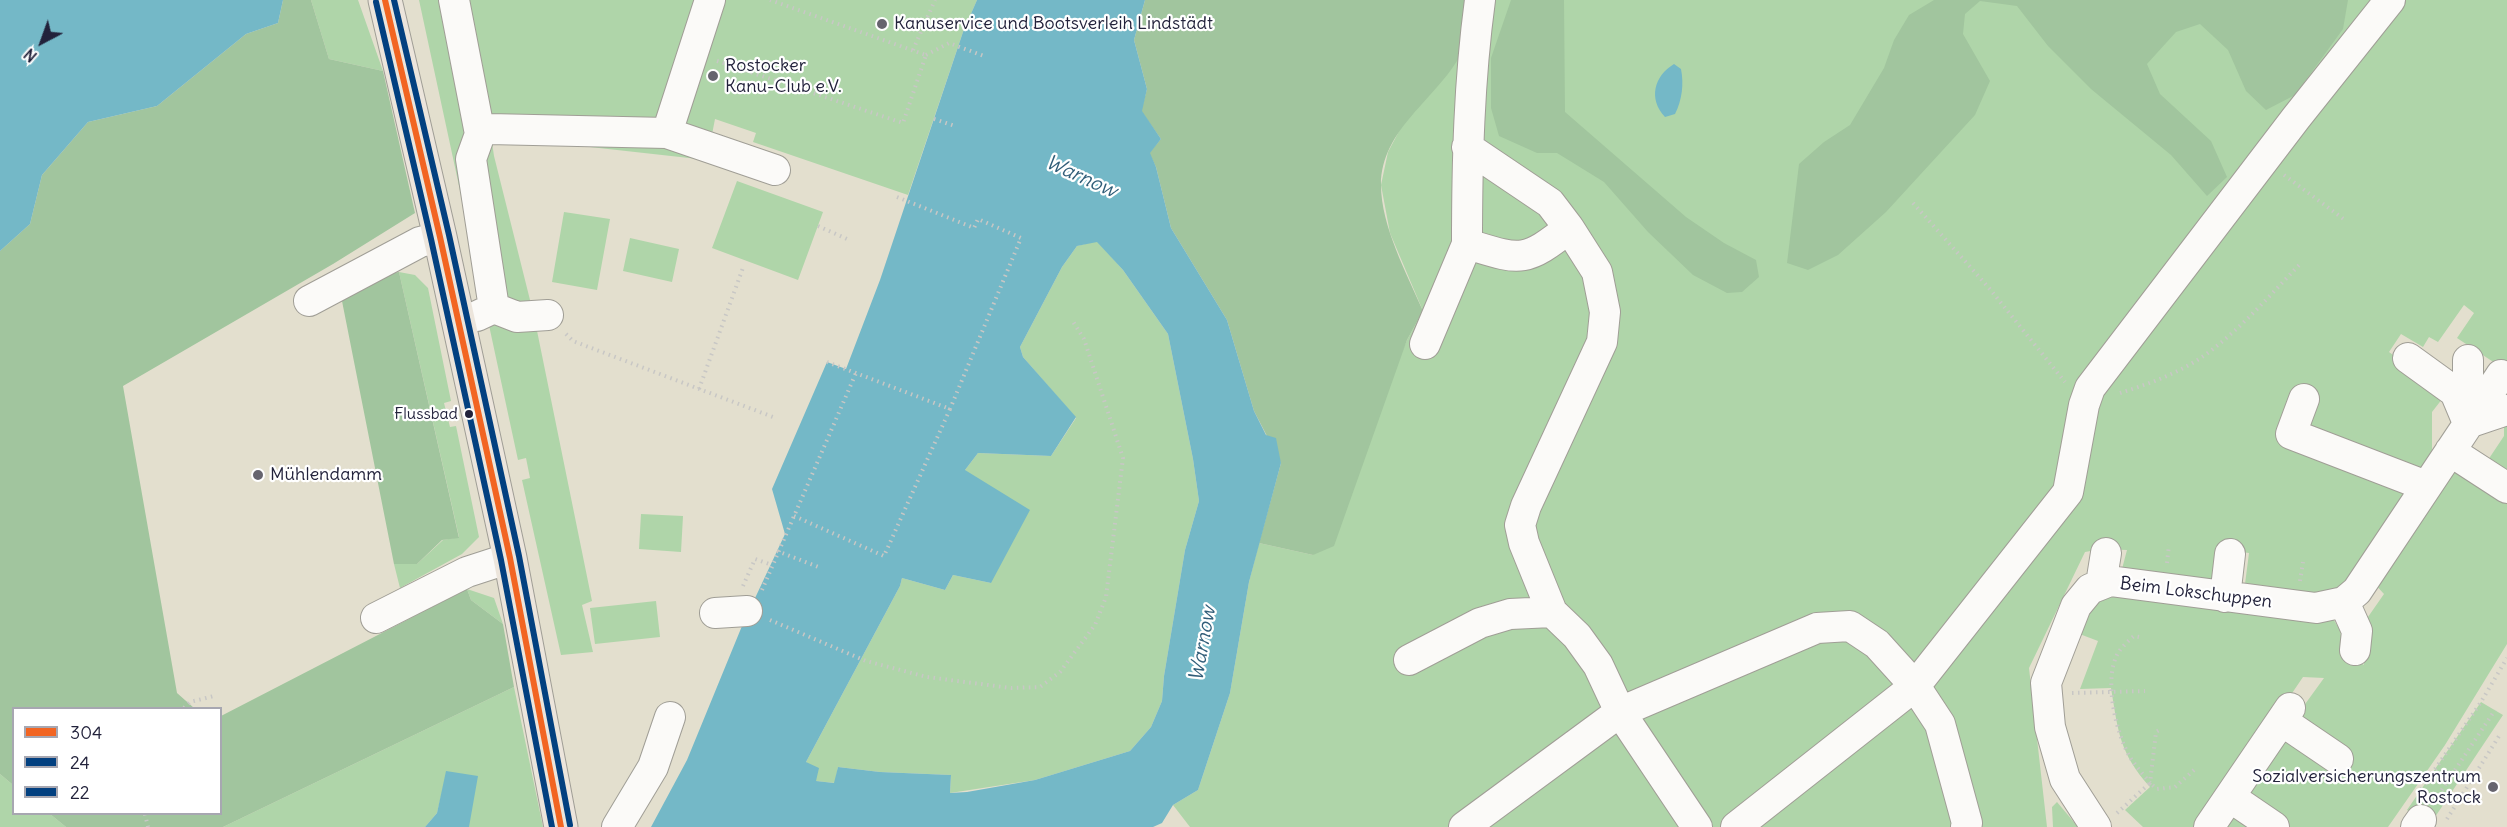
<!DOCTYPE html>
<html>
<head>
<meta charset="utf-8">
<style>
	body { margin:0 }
	#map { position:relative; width:2507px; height:827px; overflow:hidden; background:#e3dfce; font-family:Delius,sans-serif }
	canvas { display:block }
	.legend { position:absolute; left:12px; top:707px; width:210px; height:108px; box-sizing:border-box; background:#fff; border:2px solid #a7a7b1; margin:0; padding:8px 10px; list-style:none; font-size:18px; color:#22223b }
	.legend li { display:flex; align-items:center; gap:12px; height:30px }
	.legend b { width:30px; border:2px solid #a7a7b1 }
	.north { position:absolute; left:12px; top:12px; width:60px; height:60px; -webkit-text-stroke:4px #fff; paint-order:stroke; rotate:221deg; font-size:16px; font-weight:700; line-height:24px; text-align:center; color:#22223b }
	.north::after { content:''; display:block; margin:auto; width:21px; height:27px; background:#22223b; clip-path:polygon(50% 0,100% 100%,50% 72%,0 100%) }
</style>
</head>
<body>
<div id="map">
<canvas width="2507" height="827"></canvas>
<ul class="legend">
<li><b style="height:8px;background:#f26522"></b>304</li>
<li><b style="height:8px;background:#024080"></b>24</li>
<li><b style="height:8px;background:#024080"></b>22</li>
</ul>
<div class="north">N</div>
</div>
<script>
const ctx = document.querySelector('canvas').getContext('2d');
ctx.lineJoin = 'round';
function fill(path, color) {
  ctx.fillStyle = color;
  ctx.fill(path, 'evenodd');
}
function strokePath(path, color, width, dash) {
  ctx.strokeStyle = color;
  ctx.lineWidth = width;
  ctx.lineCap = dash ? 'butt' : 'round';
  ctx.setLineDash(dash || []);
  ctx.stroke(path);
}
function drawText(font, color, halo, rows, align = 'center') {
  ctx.font = font + ' Delius,sans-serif';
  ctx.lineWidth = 4.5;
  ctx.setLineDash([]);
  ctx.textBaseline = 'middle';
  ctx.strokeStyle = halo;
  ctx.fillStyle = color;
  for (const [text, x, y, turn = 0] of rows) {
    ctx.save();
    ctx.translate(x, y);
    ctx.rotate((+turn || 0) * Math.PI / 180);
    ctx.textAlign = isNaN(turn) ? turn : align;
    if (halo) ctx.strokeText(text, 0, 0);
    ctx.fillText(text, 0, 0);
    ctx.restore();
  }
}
fill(new Path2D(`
	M 311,0 L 358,0 L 383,71 L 329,59 Z
	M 419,0 L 977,0 L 963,32 L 908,195 L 753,142 L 756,133 L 715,119 L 707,160 L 491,136 L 494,156 L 534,316 L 592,601 L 582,605 L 593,652 L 561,655 L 522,480 L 530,478 L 526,458 L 518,460 Z
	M 1469,0 L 2507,0 L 2507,371 L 2457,338 L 2474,313 L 2464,305 L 2438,342 L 2429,337 L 2423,347 L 2401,334 L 2389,352 L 2446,394 L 2432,412 L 2432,450 L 2425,469 L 2342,592 L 2332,596 L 2245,584 L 2249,553 L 2219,549 L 2216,581 L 2122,569 L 2127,550 L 2102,549 L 2085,552 L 2029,668 L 2047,827 L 1190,827 L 1173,805 L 1198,790 L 1230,693 L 1249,582 L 1259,543 L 1313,555 L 1407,340 L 1423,311 L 1390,233 L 1381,185 L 1388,152 Z
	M 737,181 L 823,212 L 798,280 L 712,248 Z
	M 564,212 L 610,219 L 597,290 L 552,282 Z
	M 630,238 L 679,249 L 672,282 L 623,271 Z
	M 1097,241 L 1123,270 L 1168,334 L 1193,459 L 1199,501 L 1185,550 L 1164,676 L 1162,701 L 1151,727 L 1130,751 L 1035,780 L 950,793 L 951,775 L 880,772 L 838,767 L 835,783 L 815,781 L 806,762 L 900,586 L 902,578 L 945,590 L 953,575 L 991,583 L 965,470 L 978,453 L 1051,456 L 1076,418 L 1023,357 L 1020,347 L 1062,267 L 1077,246 Z
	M 399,272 L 415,275 L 428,288 L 451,401 L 444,403 L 450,427 L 456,426 L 479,537 L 462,554 L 400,588 L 394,564 L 417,564 L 443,540 L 459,537 Z
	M 2507,425 L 2507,644 L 2445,745 L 2388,827 L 2216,827 L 2324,678 L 2303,677 L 2201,827 L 2143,827 L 2125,810 L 2150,787 C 2119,753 2118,730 2111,688 L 2080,689 L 2098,641 L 2077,633 L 2088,611 L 2103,595 L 2332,617 L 2340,630 L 2343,650 L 2364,665 L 2361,627 L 2384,594 L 2372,581 L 2455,467 L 2488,460 L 2504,436 L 2504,426 Z
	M 641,514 L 683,516 L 681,552 L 639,549 Z
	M 467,589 L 494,598 L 503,624 L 471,600 Z
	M 656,601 L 660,637 L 595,644 L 590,608 Z
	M 514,687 L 543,827 L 469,827 L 447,772 L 437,813 L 425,827 L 223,827 Z
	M 2481,702 L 2503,715 L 2429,826 L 2407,810 Z
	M 0,774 L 13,785 L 14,814 L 50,814 L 66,827 L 0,827 Z
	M 2057,802 L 2078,827 L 2053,827 L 2052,807 Z`), '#afd5a9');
fill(new Path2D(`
	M 283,0 L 311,0 L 329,59 L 383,71 L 415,213 L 333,264 L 123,386 L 177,693 L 194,708 L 14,708 L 13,785 L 0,774 L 0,251 L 30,224 L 42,175 L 88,122 L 157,106 L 246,34 L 278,23 Z
	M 1145,0 L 1468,0 C 1467,14 1467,42 1461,54 C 1437,99 1381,129 1381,185 C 1381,226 1407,274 1423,311 L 1407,340 L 1334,546 L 1313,555 L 1259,543 L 1281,463 L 1254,411 L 1227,320 L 1171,228 L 1156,167 L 1149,153 L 1161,139 L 1141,111 L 1147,89 L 1134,40 Z
	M 1511,0 L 1564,0 L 1565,112 L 1686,217 L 1724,243 L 1756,260 L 1759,277 L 1742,292 L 1727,293 L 1693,275 L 1648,232 L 1604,182 L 1557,153 L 1537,153 L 1499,136 L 1491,108 L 1491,58 Z
	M 1934,0 L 2348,0 L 2343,29 L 2295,95 L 2266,110 L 2246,91 L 2228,50 L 2200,24 L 2176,32 L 2147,64 L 2160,94 L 2211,141 L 2227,177 L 2207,196 L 2171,155 L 2091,89 L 2048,46 L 2017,6 L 1980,1 L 1965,14 L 1963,34 L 1990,81 L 1975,115 L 1886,212 L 1838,255 L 1808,270 L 1787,263 L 1799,164 L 1824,142 L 1850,125 L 1884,68 L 1894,40 L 1909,15 Z
	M 399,272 L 459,538 L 442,540 L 417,564 L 394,564 L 342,301 L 378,275 Z
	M 467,589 L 471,600 L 503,624 L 514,687 L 223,827 L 66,827 L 50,814 L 220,814 L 221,716 Z`), '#a1c59e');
fill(new Path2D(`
	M 0,0 L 283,0 L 278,23 L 246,34 L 157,106 L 88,122 L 42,175 L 30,224 L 0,251 Z
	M 977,0 L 1145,0 L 1134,40 L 1147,89 L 1142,111 L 1161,139 L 1150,153 L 1156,167 L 1171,228 L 1227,320 L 1254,411 L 1266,435 L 1276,438 L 1281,463 L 1249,582 L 1230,693 L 1198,790 L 1173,805 L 1162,823 L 1153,827 L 651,827 L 687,760 L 742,626 L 785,534 L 772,489 L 827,362 L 846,369 L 880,280 L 963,32 ZM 1097,242 L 1123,270 L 1168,334 L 1193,459 L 1199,501 L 1185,550 L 1164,676 L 1162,701 L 1151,727 L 1130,751 L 1035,780 L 967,792 L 950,793 L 951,775 L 880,772 L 838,767 L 834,783 L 816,781 L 819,768 L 806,762 L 900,586 L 902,578 L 945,590 L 953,575 L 991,583 L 1030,510 L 965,470 L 978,453 L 1051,456 L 1076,417 L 1023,357 L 1020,347 L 1062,267 L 1077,246 Z
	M 1674,64 L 1681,69 C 1684,84 1682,100 1675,114 L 1665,117 C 1648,99 1654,76 1674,64 Z
	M 446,771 L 478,776 L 469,827 L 425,827 L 437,813 Z`), '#74b8c7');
const minor = new Path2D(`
	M 454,0 L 480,134 L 471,159 L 494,308
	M 1480,0 C 1469,81 1467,162 1467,244 C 1520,260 1524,264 1569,228 L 1597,272 L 1605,312 L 1602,342 L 1526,506 L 1520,525 L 1524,543 L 1552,612
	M 667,133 L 775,170
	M 480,134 L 489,129 L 667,133 L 710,0
	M 1467,147 L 1550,203 L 1569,228
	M 309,301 L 420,242 L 440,237
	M 477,316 L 494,308 L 517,317 L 548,315
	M 1425,344 L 1467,244
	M 2408,358 L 2455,392 L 2468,423
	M 2468,360 L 2468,414
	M 2304,399 L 2291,434 L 2426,486
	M 2468,423 L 2507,410
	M 2450,451 L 2507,488
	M 2101,584 L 2106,553
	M 2225,597 L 2230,554
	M 2344,602 L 2357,631 L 2355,650
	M 715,613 L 747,611
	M 376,618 L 467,572 L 510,558
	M 1409,660 L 1480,623 L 1510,614 L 1552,612 L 1577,636 L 1598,665 L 1620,712 L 1697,827
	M 2282,721 L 2338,759
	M 2230,797 L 2274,827
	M 617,827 L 653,767 L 670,717
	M 1464,827 L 1620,712 L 1817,628 L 1850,626 L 1877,644 L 1915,686 L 2068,492 L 2084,405 L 2090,388 L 2296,118 L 2390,0
	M 1736,827 L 1915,686 L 1940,724 L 1967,823 L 1966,827
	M 2096,827 L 2065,779 L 2050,727 L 2046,683 L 2076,606 L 2090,589 L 2110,581 L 2316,608 L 2344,602 L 2357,591 L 2501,375
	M 2209,827 L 2290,708
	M 2416,827 L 2421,820`);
const major = new Path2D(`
	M 385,0 L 440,237 L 510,558 L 561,827`);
strokePath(minor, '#a09e96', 32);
strokePath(major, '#a09e96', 35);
strokePath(new Path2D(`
	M 913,50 L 935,0
	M 926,55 L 949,43 L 984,56
	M 717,61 L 903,123 L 926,55 L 770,0
	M 934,119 L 955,126
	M 2284,175 L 2345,220
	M 897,197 L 974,228 L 978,219 L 1021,238 L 950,409
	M 1913,203 L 1989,288 L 2065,382
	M 818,226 L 847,239
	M 566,334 L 573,341 L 773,417
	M 699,389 L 744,265
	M 2120,393 C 2149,384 2179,373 2205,355 C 2241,329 2271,294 2302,262
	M 794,516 L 884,556 L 950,409 L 827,362
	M 777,551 L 821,568
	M 2167,563 L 2169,545
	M 2300,581 L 2303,562
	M 743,586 L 755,559 L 772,565
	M 762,590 L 856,373
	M 770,620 L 866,661 L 927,677 L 1011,688 L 1040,687 L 1060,672 L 1095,625 L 1106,597 L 1123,458 L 1084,339 L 1072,320
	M 2139,637 L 2134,636 C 2128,641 2122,647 2118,653 C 2103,679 2116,734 2130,757 C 2136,767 2144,775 2150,783 L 2156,732 L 2161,729
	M 2072,693 L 2145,691
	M 184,708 L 190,702 L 214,696
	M 2418,794 L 2481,702 L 2507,658
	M 2435,800 L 2495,710
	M 2117,813 L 2150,783 L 2157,789 L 2175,787 L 2194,770
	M 145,814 L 148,827
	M 2447,819 L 2501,733`), '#c8c7c5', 4, [1.5, 4.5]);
strokePath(minor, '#fbfaf8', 30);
strokePath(major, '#ece5dc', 33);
strokePath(new Path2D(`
	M 385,0 L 440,237 L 510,558 L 561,827`), '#f26522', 6);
strokePath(new Path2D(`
	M 376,2 L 431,239 L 501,560 L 552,827`), '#024080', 6);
strokePath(new Path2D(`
	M 394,0 L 449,235 L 519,556 L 570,825`), '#024080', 6);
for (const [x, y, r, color] of [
	[882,24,6,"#66646e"],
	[713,76,6,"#66646e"],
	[469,414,5,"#22223b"],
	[258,475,6,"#66646e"],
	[2493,787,6,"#66646e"]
]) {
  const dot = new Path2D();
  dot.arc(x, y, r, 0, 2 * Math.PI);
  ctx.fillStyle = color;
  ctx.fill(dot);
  strokePath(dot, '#fff', 2);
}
drawText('16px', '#22223b', '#fff', [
	["Flussbad",458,414]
], 'right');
drawText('18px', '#22223b', '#fff', [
	["Kanuservice und Bootsverleih Lindstädt",894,24],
	["Rostocker",725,66],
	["Kanu-Club e.V.",725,87],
	["Mühlendamm",270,475],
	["Sozialversicherungszentrum",2481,777,"right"],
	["Rostock",2481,798,"right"]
], 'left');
drawText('18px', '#22223b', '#fff', [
	["Beim Lokschuppen",2196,593,7]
]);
drawText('italic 20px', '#315e79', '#fff', [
	["Warnow",1081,177,24],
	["Warnow",1203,644,-80]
]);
</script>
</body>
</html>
